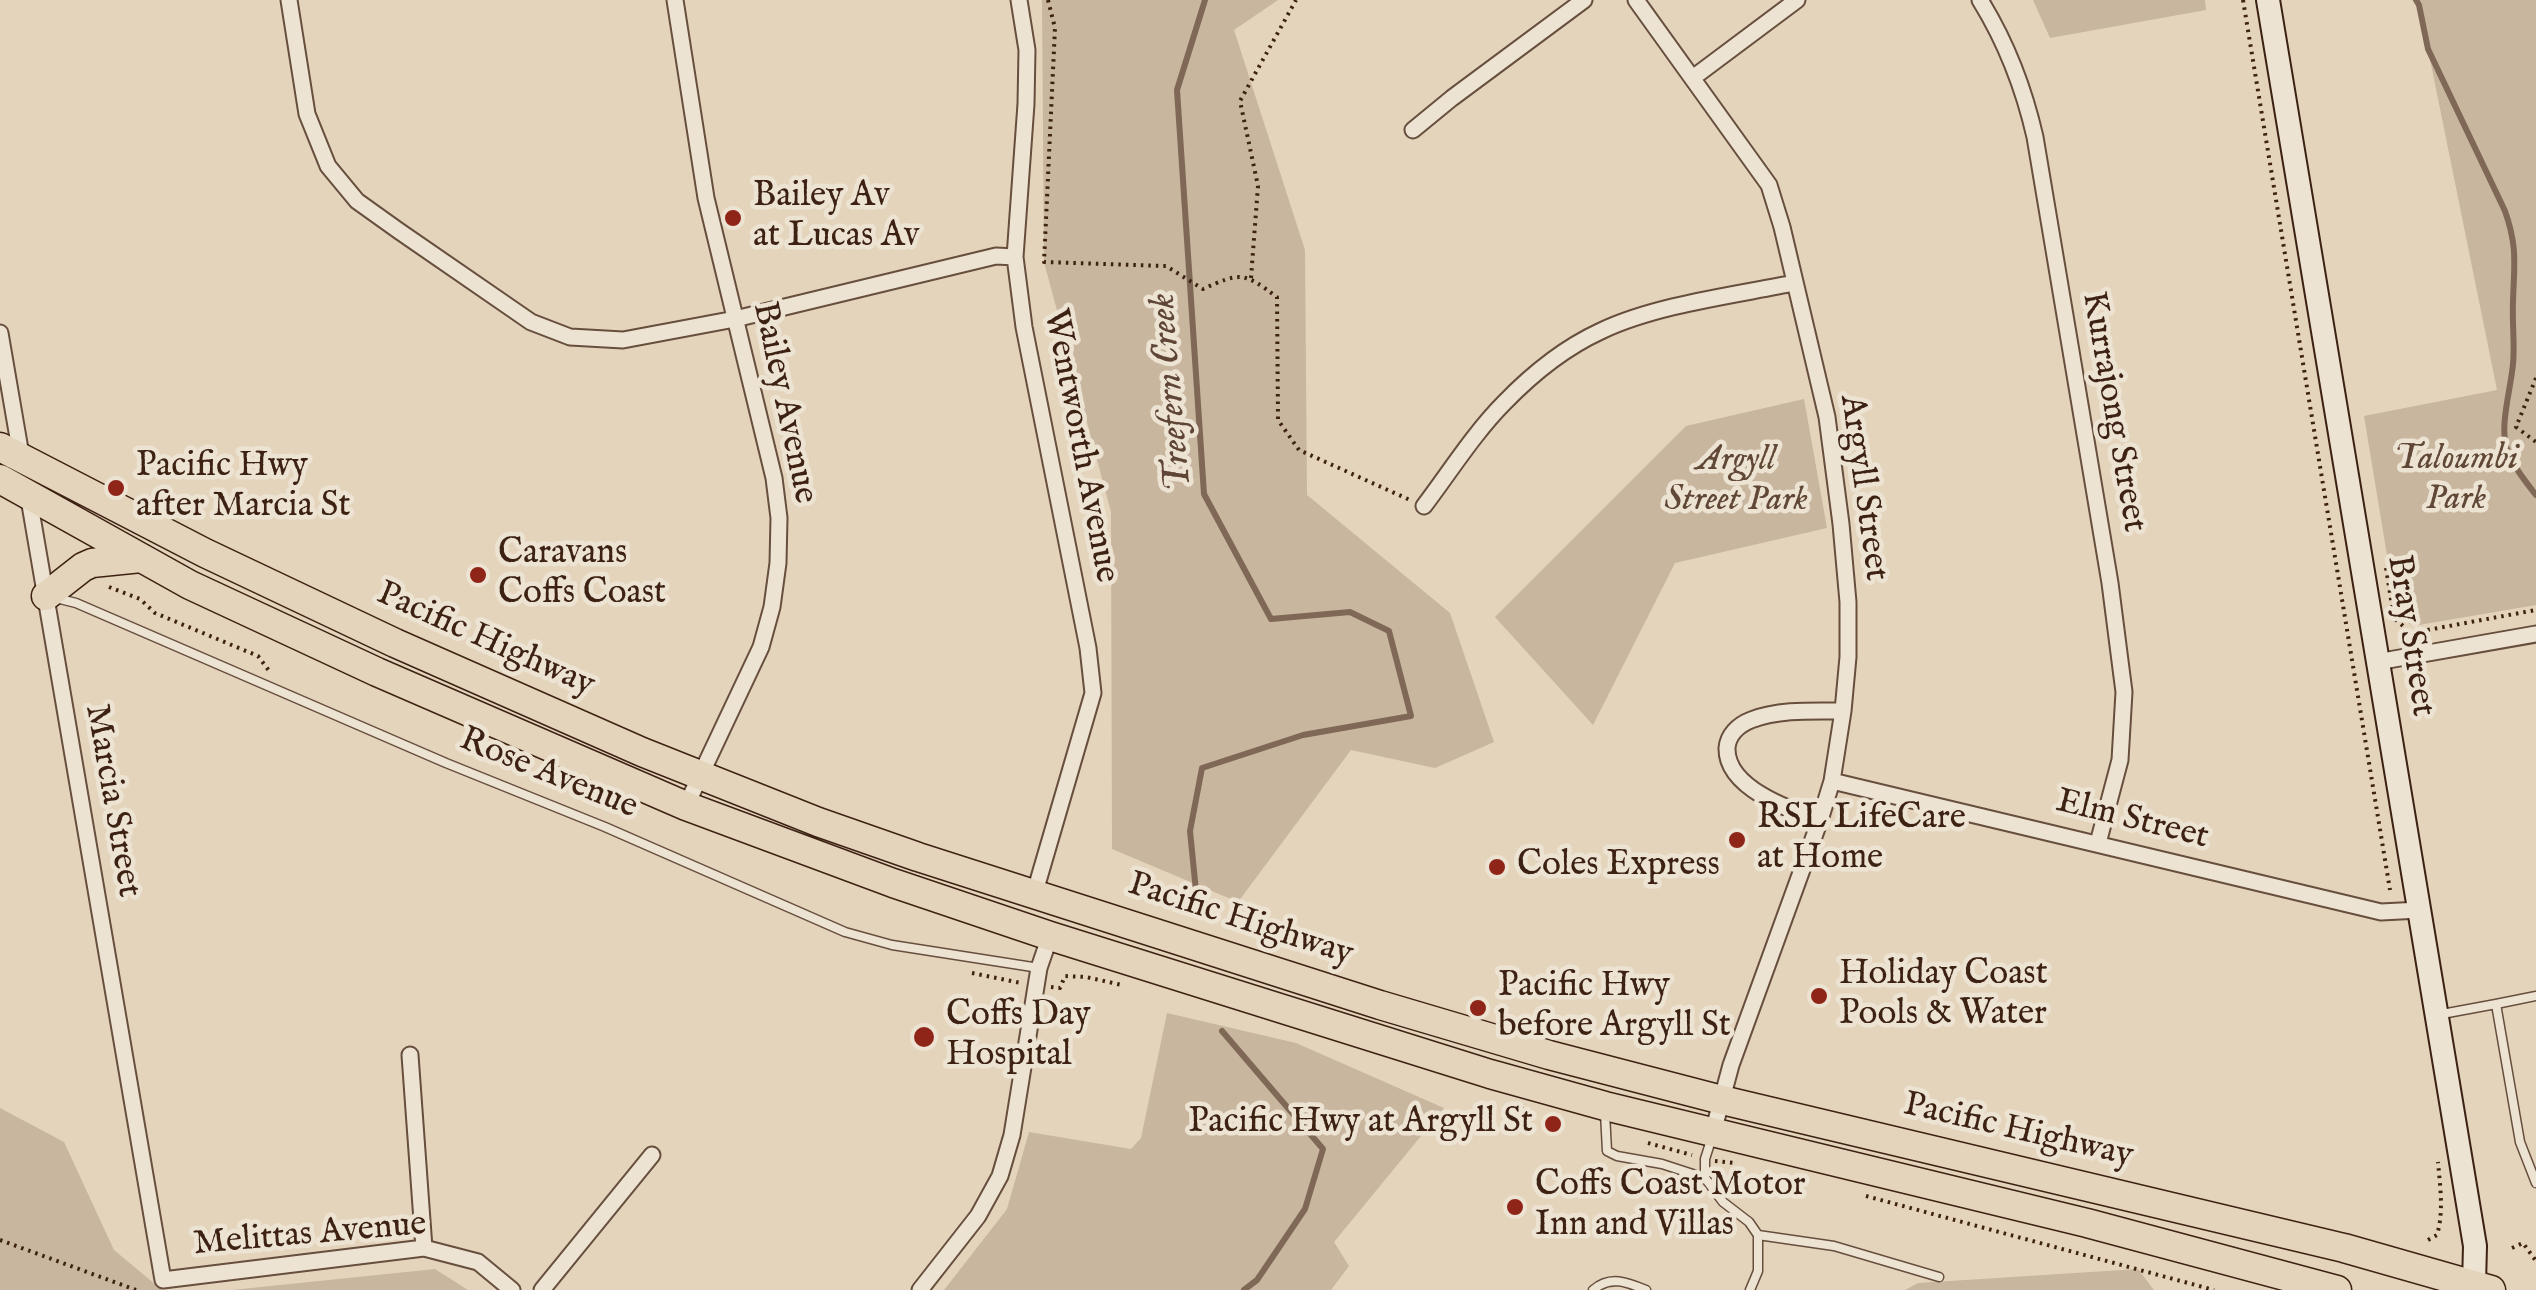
<!DOCTYPE html>
<html>
<head>
<meta charset="utf-8">
<style>
	body { margin:0 }
	canvas { display:block; background:#e4d4bc }
</style>
</head>
<body>
<canvas width="2536" height="1290"></canvas>
<script>
const ctx = document.querySelector('canvas').getContext('2d');
ctx.lineJoin = 'round';
function fill(path, color) {
  ctx.fillStyle = color;
  ctx.fill(path, 'evenodd');
}
function strokePath(path, color, width, dash) {
  ctx.strokeStyle = color;
  ctx.lineWidth = width;
  ctx.lineCap = dash ? 'butt' : 'round';
  ctx.setLineDash(dash || []);
  ctx.stroke(path);
}
function drawText(font, color, halo, rows, align = 'center') {
  ctx.font = font + ' "IM FELL English",serif';
  ctx.lineWidth = 9;
  ctx.setLineDash([]);
  ctx.textBaseline = 'middle';
  ctx.strokeStyle = halo;
  ctx.fillStyle = color;
  for (const [text, x, y, turn = 0] of rows) {
    ctx.save();
    ctx.translate(x, y);
    ctx.rotate((+turn || 0) * Math.PI / 180);
    ctx.textAlign = isNaN(turn) ? turn : align;
    if (halo) ctx.strokeText(text, 0, 0);
    ctx.fillText(text, 0, 0);
    ctx.restore();
  }
}
fill(new Path2D(`
	M 1042,0 L 1278,0 L 1234,30 L 1305,250 L 1307,495 L 1450,613 L 1494,742 L 1435,768 L 1351,750 L 1238,902 L 1112,849 L 1111,512 L 1044,262 Z
	M 2033,0 L 2205,0 L 2206,10 L 2050,38 Z
	M 2418,0 L 2536,0 L 2536,605 L 2413,626 L 2397,616 L 2364,416 L 2497,390 Z
	M 1804,399 L 1827,528 L 1675,563 L 1593,725 L 1495,617 L 1686,426 Z
	M 1167,1013 L 1296,1043 L 1444,1108 L 1334,1242 L 1349,1266 L 1331,1290 L 944,1290 L 1007,1209 L 1029,1132 L 1131,1149 L 1141,1138 Z
	M 0,1108 L 64,1142 L 114,1250 L 162,1290 L 0,1290 Z
	M 435,1269 L 468,1290 L 232,1290 Z
	M 2138,1269 L 2154,1290 L 1905,1290 L 1918,1283 Z`), '#c8b69f');
strokePath(new Path2D(`
	M 2416,0 L 2419,5 L 2428,49 L 2505,211 C 2518,248 2514,265 2513,302 C 2512,323 2515,344 2513,364 C 2511,388 2499,427 2507,449 C 2513,466 2525,481 2536,495
	M 1198,911 L 1190,831 L 1202,768 L 1303,735 L 1411,716 L 1389,631 L 1350,612 L 1271,619 L 1204,494 L 1177,90 L 1205,0
	M 1222,1031 L 1323,1149 L 1305,1209 L 1257,1280 L 1244,1290`), '#7f6856', 6);
const lane = new Path2D(`
	M 56,598 L 76,603 L 446,763 L 605,827 L 845,932 L 892,945 L 1039,968
	M 2536,996 L 2496,1004 L 2520,1142 L 2536,1183
	M 2442,1014 L 2496,1004
	M 1605,1113 L 1607,1151 L 1617,1156 L 1662,1164 L 1705,1178
	M 1712,1137 L 1705,1159 L 1705,1178 L 1723,1202 L 1749,1222 L 1758,1235 L 1758,1271 L 1750,1290
	M 1758,1235 L 1834,1246 L 1939,1277
	M 1593,1290 C 1610,1275 1627,1282 1646,1290`);
const street = new Path2D(`
	M 289,0 L 307,114 L 328,166 L 357,201 L 399,231 L 531,322 L 570,337 L 623,340 L 735,319 L 996,256 L 1015,257
	M 675,0 L 706,198 L 774,478 L 779,518 L 778,563 L 772,607 L 761,647 L 686,806
	M 1019,0 L 1027,50 L 1026,104 L 1015,257 L 1024,327 L 1088,648 L 1093,693 L 1034,895
	M 1636,0 L 1769,185 L 1782,227 L 1827,417 L 1841,524 L 1848,602 L 1848,657 L 1843,711 L 1832,781 L 1820,820 L 1731,1065 L 1713,1132
	M 1980,0 C 2006,42 2024,89 2035,137 L 2110,583 L 2124,692 L 2120,760 L 2098,843
	M 1694,77 L 1797,0
	M 1413,130 L 1452,98 L 1584,0
	M 0,333 L 22,461
	M 28,493 L 163,1280 L 424,1248 L 478,1262 L 512,1290
	M 1424,506 C 1449,473 1475,432 1504,403 C 1532,374 1564,348 1601,331 C 1655,305 1735,295 1794,283
	M 2377,662 L 2536,634
	M 1832,781 L 2381,912 L 2420,910
	M 1820,820 C 1790,810 1726,788 1727,748 C 1728,735 1738,725 1751,720 C 1779,709 1814,711 1843,711
	M 410,1055 L 424,1248
	M 542,1290 L 652,1155
	M 920,1290 L 978,1216 L 1000,1176 L 1012,1135 L 1039,968 L 1050,936`);
const secondary = new Path2D(`
	M 2268,0 L 2475,1246 L 2474,1284 L 2471,1290`);
const highway = new Path2D(`
	M 0,447 L 205,553 L 395,643 L 642,752 L 818,822 L 918,857 L 1380,1005 L 1549,1055 L 1722,1100 L 2344,1248 L 2491,1290
	M 0,479 L 190,585 L 377,672 L 686,806 L 893,883 L 1050,936 L 1490,1074 L 1605,1106 L 2087,1223 L 2337,1290
	M 46,596 L 83,567 L 92,563 L 141,558`);
strokePath(lane, '#674e3d', 11);
strokePath(street, '#674e3d', 19);
strokePath(secondary, '#3d2213', 26);
strokePath(highway, '#3d2213', 31);
strokePath(new Path2D(`
	M 1048,0 L 1055,28 L 1044,262 L 1166,266 L 1203,289 C 1241,272 1243,272 1277,297 L 1278,420 L 1299,450 L 1410,500
	M 2243,0 L 2390,890
	M 1251,278 L 1258,186 L 1240,101 L 1296,0
	M 2536,378 L 2516,427 L 2536,442
	M 2386,568 L 2394,618 L 2411,633 L 2536,610
	M 109,587 L 140,599 L 155,613 L 258,656 L 270,672
	M 972,973 L 1021,983
	M 1051,987 L 1060,988 L 1065,976 L 1086,977 L 1122,985
	M 1508,1105 L 1532,1112
	M 1648,1143 L 1692,1155
	M 1715,1161 L 1736,1163
	M 1866,1196 L 2214,1290
	M 0,1240 L 136,1290
	M 2428,1240 L 2437,1235 C 2444,1211 2440,1186 2438,1162
	M 2512,1248 L 2523,1243 L 2536,1261`), '#3d2213', 4, [2.5, 5]);
strokePath(lane, '#ede3d3', 8);
strokePath(street, '#ede3d3', 15);
strokePath(secondary, '#ede3d3', 22);
strokePath(highway, '#e4d4bc', 28);
for (const [x, y, r, color] of [
	[733,218,10,"#8f2418"],
	[116,488,10,"#8f2418"],
	[478,575,10,"#8f2418"],
	[1737,840,10,"#8f2418"],
	[1497,867,10,"#8f2418"],
	[1819,996,10,"#8f2418"],
	[1478,1008,10,"#8f2418"],
	[924,1037,12,"#8f2418"],
	[1553,1124,10,"#8f2418"],
	[1515,1207,10,"#8f2418"]
]) {
  const dot = new Path2D();
  dot.arc(x, y, r, 0, 2 * Math.PI);
  ctx.fillStyle = color;
  ctx.fill(dot);
  strokePath(dot, '#ede3d3', 4);
}
drawText('35px', '#3d2213', '#ede3d3', [
	["Bailey Av",753,198],
	["at Lucas Av",753,238],
	["Pacific Hwy",136,468],
	["after Marcia St",136,508],
	["Caravans",498,555],
	["Coffs Coast",498,595],
	["RSL LifeCare",1757,820],
	["at Home",1757,860],
	["Coles Express",1517,867],
	["Holiday Coast",1839,976],
	["Pools & Water",1839,1016],
	["Pacific Hwy",1498,988],
	["before Argyll St",1498,1028],
	["Coffs Day",946,1017],
	["Hospital",946,1057],
	["Pacific Hwy at Argyll St",1533,1124,"right"],
	["Coffs Coast Motor",1535,1187],
	["Inn and Villas",1535,1227]
], 'left');
drawText('35px', '#3d2213', '#ede3d3', [
	["Bailey Avenue",783,403,78],
	["Kurrajong Street",2112,412,80],
	["Wentworth Avenue",1079,446,79],
	["Argyll Street",1862,488,82],
	["Bray Street",2409,636,81],
	["Pacific Highway",485,641,24],
	["Rose Avenue",548,775,22],
	["Marcia Street",111,801,80],
	["Elm Street",2132,821,14],
	["Pacific Highway",1240,921,18],
	["Pacific Highway",2018,1132,13],
	["Melittas Avenue",310,1236,-5]
]);
drawText('italic 35px', '#604736', '#ede3d3', [
	["Taloumbi",2456,461],
	["Park",2456,501],
	["Argyll",1736,462],
	["Street Park",1736,502]
]);
drawText('italic 38px', '#5e4535', '#ede3d3', [
	["Treefern Creek",1173,392,-95]
]);
</script>
</body>
</html>
